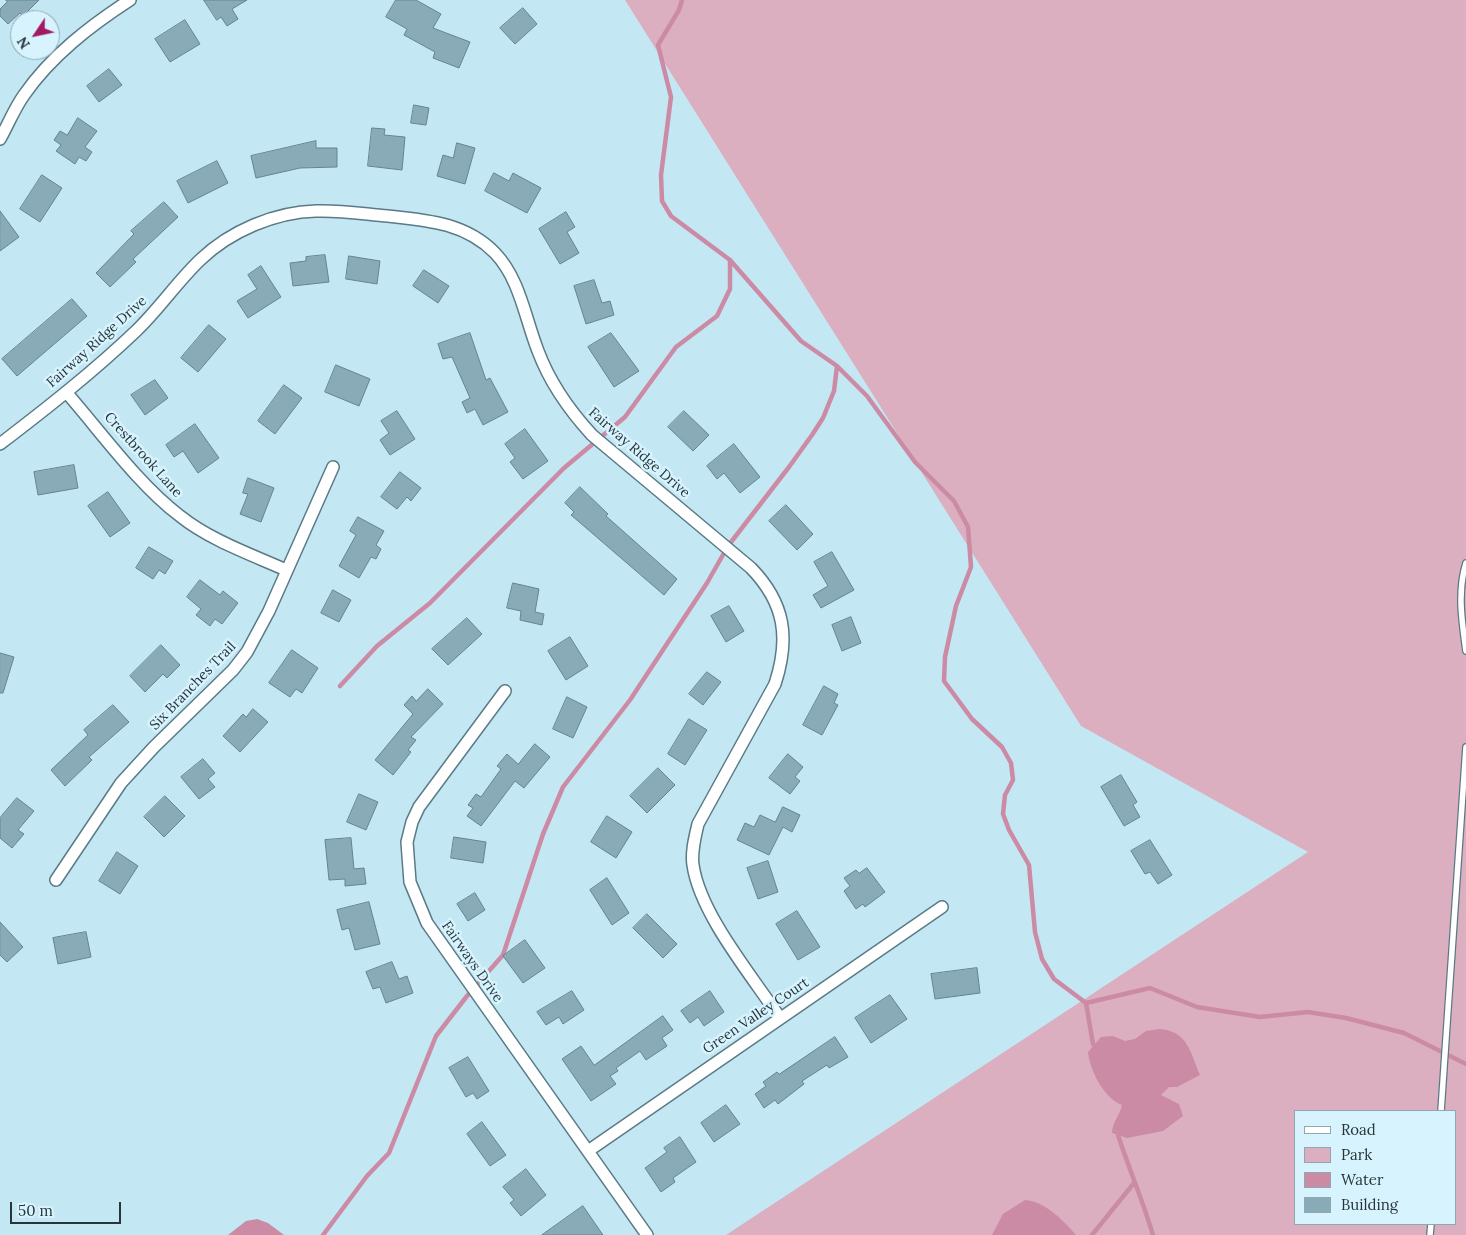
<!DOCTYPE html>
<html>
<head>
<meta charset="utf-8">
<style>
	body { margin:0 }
	#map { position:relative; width:1466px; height:1235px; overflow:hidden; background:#c4e7f4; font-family:Lora,serif }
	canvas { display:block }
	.legend { position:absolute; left:1294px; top:1110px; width:162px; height:115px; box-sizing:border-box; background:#d7f3fe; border:1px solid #91a7b0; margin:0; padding:6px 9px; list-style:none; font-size:15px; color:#27353a }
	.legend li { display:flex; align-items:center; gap:10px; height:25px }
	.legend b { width:25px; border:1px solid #91a7b0 }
	.north { position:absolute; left:10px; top:10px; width:50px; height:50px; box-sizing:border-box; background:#d7f3fe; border:1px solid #91a7b0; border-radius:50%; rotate:236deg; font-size:14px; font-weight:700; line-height:20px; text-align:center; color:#27353a }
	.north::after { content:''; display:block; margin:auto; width:18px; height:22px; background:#a31a64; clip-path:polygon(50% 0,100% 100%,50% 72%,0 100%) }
	.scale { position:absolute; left:10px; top:1202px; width:111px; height:22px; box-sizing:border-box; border:2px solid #27353a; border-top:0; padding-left:6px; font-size:15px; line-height:18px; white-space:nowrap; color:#27353a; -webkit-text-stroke:4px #d7f3fe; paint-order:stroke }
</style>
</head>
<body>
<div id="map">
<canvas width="1466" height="1235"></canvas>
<ul class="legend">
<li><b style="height:6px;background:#fff"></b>Road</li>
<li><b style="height:14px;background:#dbafbf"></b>Park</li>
<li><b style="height:14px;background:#cc8ba4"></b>Water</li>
<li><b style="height:14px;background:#89abb7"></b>Building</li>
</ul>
<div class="north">N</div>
<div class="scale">50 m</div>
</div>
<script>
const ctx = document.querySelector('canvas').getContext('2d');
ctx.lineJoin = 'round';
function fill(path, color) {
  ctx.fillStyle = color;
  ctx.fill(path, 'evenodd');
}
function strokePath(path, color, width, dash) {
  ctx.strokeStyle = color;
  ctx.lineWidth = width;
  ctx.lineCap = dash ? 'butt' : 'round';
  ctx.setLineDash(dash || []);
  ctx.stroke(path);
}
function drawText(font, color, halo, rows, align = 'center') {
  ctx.font = font + ' Lora,serif';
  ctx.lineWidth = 5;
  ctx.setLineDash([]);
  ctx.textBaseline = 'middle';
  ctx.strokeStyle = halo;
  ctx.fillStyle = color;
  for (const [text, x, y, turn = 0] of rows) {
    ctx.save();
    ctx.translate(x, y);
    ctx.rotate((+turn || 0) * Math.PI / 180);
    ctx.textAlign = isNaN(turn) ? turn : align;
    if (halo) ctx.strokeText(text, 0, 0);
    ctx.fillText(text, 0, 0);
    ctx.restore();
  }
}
fill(new Path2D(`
	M 625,0 L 1466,0 L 1466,1235 L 726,1235 L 1308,852 L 1081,726 ZM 1295,1111 L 1455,1111 L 1455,1224 L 1295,1224 Z`), '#dbafbf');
fill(new Path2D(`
	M 1159,1029 C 1188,1031 1190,1052 1200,1075 L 1177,1087 L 1169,1087 L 1161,1095 L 1179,1104 L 1183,1116 L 1163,1131 L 1127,1138 L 1112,1133 C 1112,1123 1120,1115 1122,1105 C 1104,1098 1090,1071 1088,1052 L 1101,1037 L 1113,1036 L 1125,1041 L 1135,1039 L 1146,1031 Z
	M 1025,1200 C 1044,1201 1063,1220 1076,1235 L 992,1235 L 1003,1214 Z
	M 257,1219 L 268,1223 L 284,1235 L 228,1235 L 246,1221 Z`), '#cc8ba4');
strokePath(new Path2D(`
	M 682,0 L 679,10 L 658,45 L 671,97 L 661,175 L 662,201 L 671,216 L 730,260 L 801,341 L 837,366 L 867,396 L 915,462 L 954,501 L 968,527 L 971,567 L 956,606 L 945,657 L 944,681 L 972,719 L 1002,747 L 1011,763 L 1013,780 L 1005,795 L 1003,814 L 1009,830 L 1029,865 L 1035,932 L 1042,959 L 1054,979 L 1086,1003 L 1150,988 L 1197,1007 L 1260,1017 L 1308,1012 L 1346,1018 L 1404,1033 L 1466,1064
	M 340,686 L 377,646 L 430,603 L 564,468 L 625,417 L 676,347 L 717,316 L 730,289 L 730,260
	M 1086,1003 L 1093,1044
	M 1118,1135 C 1129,1169 1143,1201 1153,1235
	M 323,1235 L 367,1176 L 389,1153 L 436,1036 L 467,996 L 503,955 L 543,834 L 563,787 L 630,700 L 707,583 L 728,546 L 789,467 L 812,435 L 823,418 L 834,391 L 837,366
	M 1092,1235 L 1134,1183`), '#cc8ba4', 4.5);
const building = new Path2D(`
	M 6,0 L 39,0 L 23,16 L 20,13 L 8,24 L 0,16 L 0,9 L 7,2 Z
	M 204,0 L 247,0 L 232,9 L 238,19 L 227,26 L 221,17 L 217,20 Z
	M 396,0 L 416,0 L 441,14 L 433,28 L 470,42 L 459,68 L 433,58 L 435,52 L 404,35 L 407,29 L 386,17 Z
	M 523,8 L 537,24 L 515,44 L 500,28 Z
	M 185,20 L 200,44 L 170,62 L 155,39 Z
	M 109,69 L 122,85 L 99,102 L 87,86 Z
	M 414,105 L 429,108 L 426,125 L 411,123 Z
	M 78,118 L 97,131 L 85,147 L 92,152 L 86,161 L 79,157 L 75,164 L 56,151 L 61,145 L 54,140 L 60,131 L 67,135 Z
	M 372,128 L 385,129 L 384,135 L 405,137 L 402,170 L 368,166 Z
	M 316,141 L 316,148 L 337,148 L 337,167 L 300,168 L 256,178 L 251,156 Z
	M 457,143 L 475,148 L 465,184 L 437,176 L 443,155 L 453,158 Z
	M 217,161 L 228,183 L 188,203 L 177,181 Z
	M 494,173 L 509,181 L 513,173 L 541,188 L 527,213 L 485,191 Z
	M 42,175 L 62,188 L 40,222 L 20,209 Z
	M 164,202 L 178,217 L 133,259 L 136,262 L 110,287 L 96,273 L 134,234 L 131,231 Z
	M 0,211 L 19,237 L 0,251 Z
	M 566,212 L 575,227 L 567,232 L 579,253 L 560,264 L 539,229 Z
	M 325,255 L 329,282 L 293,286 L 290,263 L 306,261 L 306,257 Z
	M 349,256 L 380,261 L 377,284 L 346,279 Z
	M 261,266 L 281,297 L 248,318 L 237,301 L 257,289 L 248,275 Z
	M 424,270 L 449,286 L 438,303 L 413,286 Z
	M 594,280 L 602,303 L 610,301 L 614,315 L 586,324 L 574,286 Z
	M 72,299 L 87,316 L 17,376 L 2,359 Z
	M 209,325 L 226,339 L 198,372 L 181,358 Z
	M 470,333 L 486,380 L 490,378 L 508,412 L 483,425 L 475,409 L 467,413 L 462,402 L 470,398 L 452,357 L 443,359 L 438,344 Z
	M 611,333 L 639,371 L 614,387 L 588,347 Z
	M 336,365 L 370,379 L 359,406 L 325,392 Z
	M 155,380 L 168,398 L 145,415 L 131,395 Z
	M 284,385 L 302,398 L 275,434 L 258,421 Z
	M 397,411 L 415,439 L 390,455 L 380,440 L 389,433 L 381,421 Z
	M 684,411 L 709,435 L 693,451 L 668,427 Z
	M 195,424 L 219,458 L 198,473 L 183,451 L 174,457 L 166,445 Z
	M 525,429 L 548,461 L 523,479 L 510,462 L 515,458 L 505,444 Z
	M 734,444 L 760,477 L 740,493 L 724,473 L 717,479 L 707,466 Z
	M 74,465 L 78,488 L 38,495 L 34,472 Z
	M 400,472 L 421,488 L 411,501 L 407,497 L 397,509 L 381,497 Z
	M 248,478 L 274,488 L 261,522 L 240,514 L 248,494 L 243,493 Z
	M 580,487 L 608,514 L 606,516 L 677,579 L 664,595 L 571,515 L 574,512 L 565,503 Z
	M 108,492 L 130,523 L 110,537 L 88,506 Z
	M 786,505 L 813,534 L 797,550 L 769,521 Z
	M 358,517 L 384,531 L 376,545 L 381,549 L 376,559 L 371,557 L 359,578 L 339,566 L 356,535 L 350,531 Z
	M 149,547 L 173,561 L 165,574 L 159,570 L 153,579 L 136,568 Z
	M 832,552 L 854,590 L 821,608 L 813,595 L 828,586 L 814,562 Z
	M 200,580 L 220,595 L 223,591 L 238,603 L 222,624 L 215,619 L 210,626 L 196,615 L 201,609 L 187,597 Z
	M 513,583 L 539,589 L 535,612 L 544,614 L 542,625 L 520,620 L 521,611 L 507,608 Z
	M 333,590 L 351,600 L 339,622 L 321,613 Z
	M 729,606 L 744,631 L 726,642 L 711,616 Z
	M 851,617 L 861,643 L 842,651 L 832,625 Z
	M 467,618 L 482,634 L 448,665 L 432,649 Z
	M 570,637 L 588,666 L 566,680 L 548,651 Z
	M 161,645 L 180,665 L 167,678 L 163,674 L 145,692 L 130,676 Z
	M 292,650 L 318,668 L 302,693 L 296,689 L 290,697 L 269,683 Z
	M 0,653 L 14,657 L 3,693 L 0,693 Z
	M 707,672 L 721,682 L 703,705 L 689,694 Z
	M 824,686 L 838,694 L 834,703 L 838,705 L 822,735 L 803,725 Z
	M 428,689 L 443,704 L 411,737 L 416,740 L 408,750 L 411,752 L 393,775 L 375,760 L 413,714 L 404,705 L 412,696 L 416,701 Z
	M 567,697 L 587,707 L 573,738 L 553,729 Z
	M 113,705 L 129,722 L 89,757 L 92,760 L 65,786 L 51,770 L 88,735 L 84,730 Z
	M 253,709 L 268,722 L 240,752 L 223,736 L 243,714 L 246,717 Z
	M 689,719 L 707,730 L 685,765 L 668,754 Z
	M 535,744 L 550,757 L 524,788 L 515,781 L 481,826 L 467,816 L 473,808 L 468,805 L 476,794 L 481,797 L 501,769 L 497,766 L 507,754 L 518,764 Z
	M 788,754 L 803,767 L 795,777 L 800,781 L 790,794 L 769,778 Z
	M 203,759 L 215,773 L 208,779 L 215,787 L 199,799 L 181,777 Z
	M 658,768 L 675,785 L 647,813 L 630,796 Z
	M 1121,775 L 1137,802 L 1133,805 L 1140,817 L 1124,826 L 1101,787 Z
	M 359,794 L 378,802 L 366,830 L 347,822 Z
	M 165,796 L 185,816 L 164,837 L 144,817 Z
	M 17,798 L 34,811 L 18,830 L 24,834 L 12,848 L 0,838 L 0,818 Z
	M 783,807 L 800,815 L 792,832 L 783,827 L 769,855 L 737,840 L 745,823 L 754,827 L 760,815 L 775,822 Z
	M 607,816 L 632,832 L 616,858 L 591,842 Z
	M 454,837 L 486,842 L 483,863 L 451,858 Z
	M 351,838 L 354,869 L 364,868 L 366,884 L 345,886 L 345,879 L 329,880 L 325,840 Z
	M 1150,840 L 1172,875 L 1158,884 L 1150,872 L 1145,874 L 1131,851 Z
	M 117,852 L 138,866 L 120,894 L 99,881 Z
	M 768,861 L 778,892 L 758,899 L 747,868 Z
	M 867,868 L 885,892 L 865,907 L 863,904 L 856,909 L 844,891 L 850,886 L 844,878 L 856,870 L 859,873 Z
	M 607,878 L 629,913 L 612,925 L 590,890 Z
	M 475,893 L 485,910 L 468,921 L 457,904 Z
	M 369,902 L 380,944 L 355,950 L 349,928 L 342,930 L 337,910 Z
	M 797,911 L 820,947 L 798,960 L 776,924 Z
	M 647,914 L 677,944 L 663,958 L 633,928 Z
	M 0,922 L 23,947 L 7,962 L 0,955 Z
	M 86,932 L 91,957 L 58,964 L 53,938 Z
	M 525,940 L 545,968 L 523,983 L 503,956 Z
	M 392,962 L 399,979 L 407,976 L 413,993 L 386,1003 L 380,987 L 373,989 L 366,972 Z
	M 977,968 L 980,993 L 935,999 L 931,974 Z
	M 572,991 L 584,1010 L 563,1024 L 559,1017 L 546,1025 L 537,1012 Z
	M 710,991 L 724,1012 L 704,1026 L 698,1017 L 690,1023 L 681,1011 Z
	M 890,995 L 907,1019 L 871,1043 L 855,1018 Z
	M 663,1016 L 673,1030 L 662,1038 L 667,1046 L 646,1060 L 640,1051 L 616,1068 L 618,1071 L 610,1076 L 616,1084 L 591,1101 L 562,1059 L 581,1046 L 594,1065 Z
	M 835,1037 L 848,1057 L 829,1068 L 827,1065 L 802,1081 L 804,1084 L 778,1104 L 775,1100 L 764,1108 L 755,1094 L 766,1086 L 763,1082 L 777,1072 L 779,1074 Z
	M 468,1057 L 489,1091 L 477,1099 L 473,1093 L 466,1097 L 449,1068 Z
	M 726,1105 L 740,1124 L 714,1142 L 701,1123 Z
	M 482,1122 L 506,1155 L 490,1166 L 467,1134 Z
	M 680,1137 L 696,1162 L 673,1178 L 675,1182 L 661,1192 L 645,1168 L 667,1152 L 664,1148 Z
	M 526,1169 L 546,1195 L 521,1216 L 510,1203 L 514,1200 L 503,1187 Z
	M 583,1206 L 603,1235 L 542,1235 Z`);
fill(building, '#89abb7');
strokePath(building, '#648490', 1);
const service = new Path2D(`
	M 1466,563 C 1457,592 1462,622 1466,651
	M 1441,1111 L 1466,747
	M 1430,1235 L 1431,1224`);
const minor = new Path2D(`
	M 0,139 C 8,125 14,109 24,95 C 51,56 90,26 130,0
	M 66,392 C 101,432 138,484 180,516 C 210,540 250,554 286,570
	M 0,444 C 47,408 93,372 136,331 C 159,309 177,282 200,260 C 230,231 275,212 316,211 C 340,210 364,214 388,216 C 427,220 466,223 495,253 C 520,279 525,318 538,351 C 550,383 569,410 592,435 L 751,568 C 785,603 790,638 775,684 L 698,824 C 695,837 691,852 693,865 C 700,914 752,976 780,1018
	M 505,691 L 419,807 L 412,822 L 407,842 L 410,882 L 427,923 L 647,1235
	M 56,880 L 121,783 L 154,747 L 233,670 L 247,652 L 269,611 L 333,467
	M 588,1151 L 942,907`);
strokePath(service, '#5a7a86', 8);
strokePath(minor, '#5a7a86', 14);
strokePath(service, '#fff', 5.5);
strokePath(minor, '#fff', 11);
drawText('14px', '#27353a', '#d7f3fe', [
	["Fairway Ridge Drive",97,342,-42],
	["Fairway Ridge Drive",639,453,41],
	["Crestbrook Lane",143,455,48],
	["Six Branches Trail",193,686,-46],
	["Fairways Drive",472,962,55],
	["Green Valley Court",756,1016,-34]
]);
</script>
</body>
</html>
